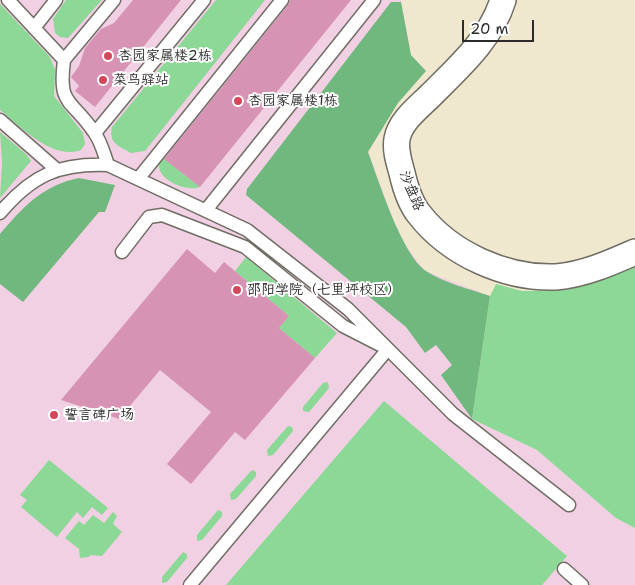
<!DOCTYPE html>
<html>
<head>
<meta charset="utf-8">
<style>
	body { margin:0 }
	#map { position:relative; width:635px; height:585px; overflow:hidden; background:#f0e8ce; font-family:"Shantell Sans",sans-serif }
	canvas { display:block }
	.scale { position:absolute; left:462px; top:20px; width:72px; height:22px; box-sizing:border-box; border:2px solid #2b2b2b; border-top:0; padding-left:6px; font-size:15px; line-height:18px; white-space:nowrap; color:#2b2b2b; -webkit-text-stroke:4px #fff; paint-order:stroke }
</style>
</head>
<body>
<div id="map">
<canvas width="635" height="585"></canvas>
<div class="scale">20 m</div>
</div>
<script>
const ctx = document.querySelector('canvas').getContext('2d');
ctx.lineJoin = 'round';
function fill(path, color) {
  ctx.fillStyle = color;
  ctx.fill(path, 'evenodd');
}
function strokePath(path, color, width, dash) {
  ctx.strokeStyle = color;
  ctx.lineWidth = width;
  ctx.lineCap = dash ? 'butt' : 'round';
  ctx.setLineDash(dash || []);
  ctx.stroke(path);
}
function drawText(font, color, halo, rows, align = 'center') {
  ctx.font = font + ' "Shantell Sans","LXGW WenKai TC",sans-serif';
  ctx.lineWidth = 4;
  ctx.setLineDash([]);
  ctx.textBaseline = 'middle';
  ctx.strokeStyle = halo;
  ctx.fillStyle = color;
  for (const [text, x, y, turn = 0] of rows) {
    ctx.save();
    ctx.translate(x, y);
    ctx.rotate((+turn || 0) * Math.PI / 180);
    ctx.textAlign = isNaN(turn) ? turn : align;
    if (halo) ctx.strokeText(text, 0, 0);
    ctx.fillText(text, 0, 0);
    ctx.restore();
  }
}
fill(new Path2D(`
	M 0,0 L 401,0 L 411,55 L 426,71 L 398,103 L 368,151 L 394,222 L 407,247 L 425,271 L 490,296 L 472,419 L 635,496 L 635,585 L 0,585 Z`), '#f1d0e3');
fill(new Path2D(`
	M 66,0 L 102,0 L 68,38 L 60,37 L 55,33 L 53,19 Z
	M 216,0 L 265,0 L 145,151 L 131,153 C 119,146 108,143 112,127 Z
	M 0,4 L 50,57 L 55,70 L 54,96 L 83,133 L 85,144 L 81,150 C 53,161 20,126 0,110 Z
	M 0,132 L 26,154 L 31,161 L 0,198 L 2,163 Z
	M 162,157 L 200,187 C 185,193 148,176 162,157 Z
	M 246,257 L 337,333 L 315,358 L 279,328 L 289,316 L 235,271 Z
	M 635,267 L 635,528 L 616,518 L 537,450 L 472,419 L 490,296 L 496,284 L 522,291 L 566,290 Z
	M 328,382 L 329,388 L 309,412 L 303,411 L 303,407 L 323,383 Z
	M 384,401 L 567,556 L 542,585 L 226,585 Z
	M 288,426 L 292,427 L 293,431 L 273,455 L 268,456 L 267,450 Z
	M 49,460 L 108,508 L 102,515 L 92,507 L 83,518 L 77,512 L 57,537 L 21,507 L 27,500 L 20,495 Z
	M 252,470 L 256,472 L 256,476 L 236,499 L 231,500 L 230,494 Z
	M 218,510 L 222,512 L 222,516 L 202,540 L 197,541 L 197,535 Z
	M 113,512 L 117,516 L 113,524 L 122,532 L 102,556 L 90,555 L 89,557 L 80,558 L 79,549 L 65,538 L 79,521 L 84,525 L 93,515 L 104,523 Z
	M 183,552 L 187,554 L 187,558 L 167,582 L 162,583 L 162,577 Z`), '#8cd896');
fill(new Path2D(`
	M 391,2 L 401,2 L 411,55 L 426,71 L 398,103 L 368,152 C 378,179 402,255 426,271 C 444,283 470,289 490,296 L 472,419 L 441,375 L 452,365 L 436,345 L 425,353 L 406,327 L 246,195 L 247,189 Z
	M 79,178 L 115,185 L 105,212 L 99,212 L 23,302 L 0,284 L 0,234 C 23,207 43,185 79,178 Z`), '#71b87f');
fill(new Path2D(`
	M 133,0 L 181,0 L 95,107 L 75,91 L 79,86 L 71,77 L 79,66 L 85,48 L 101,29 L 114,23 Z
	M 290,0 L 351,0 L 200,187 L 164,159 L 288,5 Z
	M 187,249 L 215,273 L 224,262 L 289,316 L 279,328 L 315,358 L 245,440 L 235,432 L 191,484 L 167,464 L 211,412 L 160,370 L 119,419 L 61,400 Z`), '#d793b4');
const lane = new Path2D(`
	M 8,0 L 64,60 C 58,107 71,98 94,132 C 101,141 104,154 108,165
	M 34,28 L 56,0
	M 64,60 L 114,0
	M 0,120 L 56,169
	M 95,133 L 204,0
	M 138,179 L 282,0
	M 206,210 L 374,0
	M 0,213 C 32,175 59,163 108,165 L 247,230 L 348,309 L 453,414 L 569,505
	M 122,252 L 149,217 L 162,215 L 245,247 L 343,326 L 388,349 L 190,585
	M 564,569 L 582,585`);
const street = new Path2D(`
	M 503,0 C 491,39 459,67 431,95 C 419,107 400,121 397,139 C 395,150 399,162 402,173 C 405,186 410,203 419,214 C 450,254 506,279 556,277 C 583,275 610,263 635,252`);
strokePath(lane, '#706d64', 15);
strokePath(street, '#706d64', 28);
strokePath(lane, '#fff', 12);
strokePath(street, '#fff', 25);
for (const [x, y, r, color] of [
	[108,56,5,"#d1495b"],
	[103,80,5,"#d1495b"],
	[238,101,5,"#d1495b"],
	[237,290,5,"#d1495b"],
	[54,415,5,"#d1495b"]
]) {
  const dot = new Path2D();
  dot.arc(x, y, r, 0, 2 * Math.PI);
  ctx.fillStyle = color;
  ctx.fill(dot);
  strokePath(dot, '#fff', 2);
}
drawText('14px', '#2b2b2b', '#fff', [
	["杏园家属楼2栋",118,56],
	["菜鸟驿站",113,80],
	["杏园家属楼1栋",248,101],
	["邵阳学院（七里坪校区）",247,290],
	["誓言碑广场",64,415]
], 'left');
drawText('14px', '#2b2b2b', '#fff', [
	["沙盘路",411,191,67]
]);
</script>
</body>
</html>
